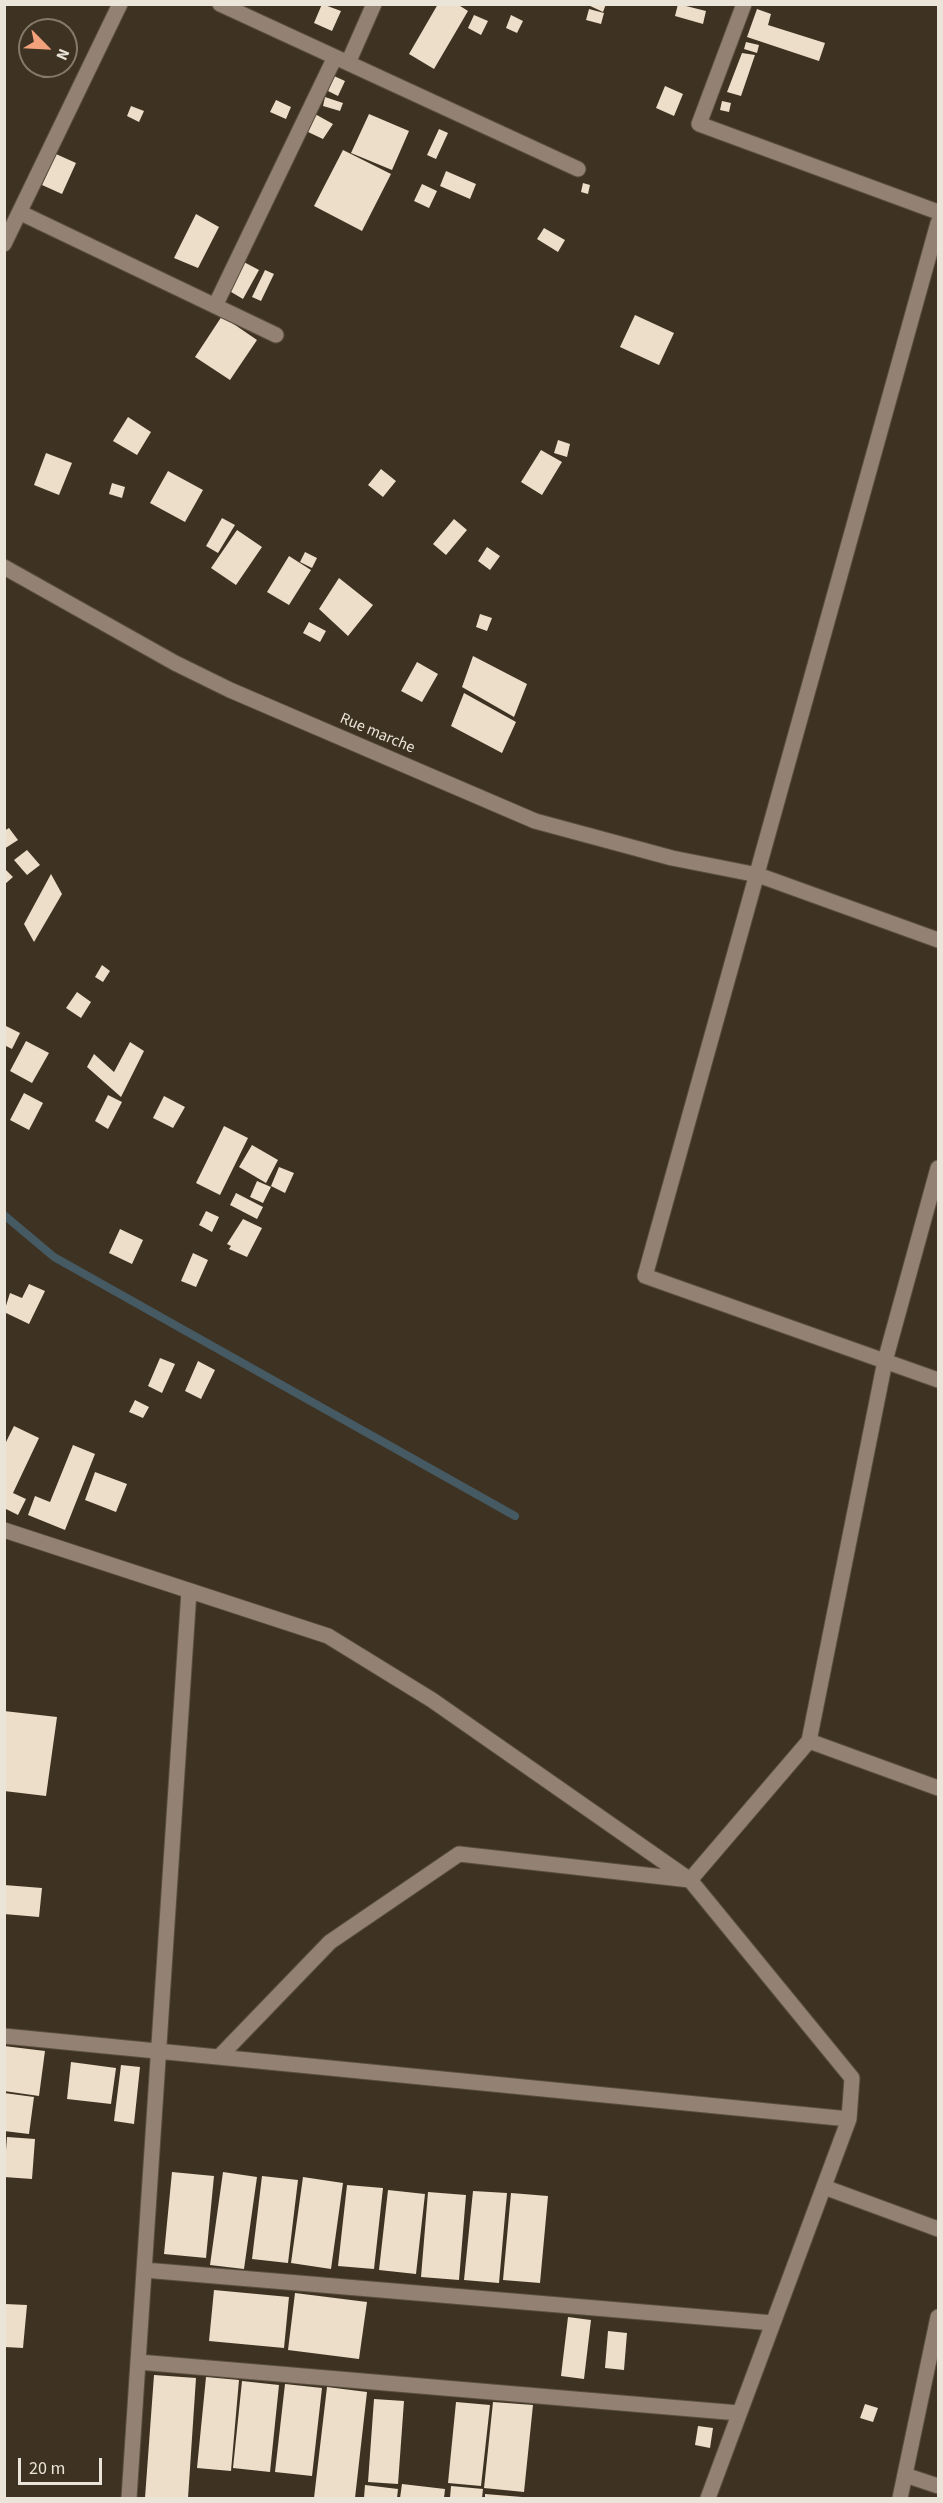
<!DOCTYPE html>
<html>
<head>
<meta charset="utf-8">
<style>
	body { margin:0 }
	#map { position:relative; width:943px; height:2503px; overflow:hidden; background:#3e3322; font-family:"Source Sans 3",sans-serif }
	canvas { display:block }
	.frame { position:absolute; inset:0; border:6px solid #ebe4d9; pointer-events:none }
	.north { position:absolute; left:18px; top:18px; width:60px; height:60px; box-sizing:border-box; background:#3e3322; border:2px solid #837a6b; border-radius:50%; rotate:114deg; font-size:16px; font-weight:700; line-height:24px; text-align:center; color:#ebe4d9 }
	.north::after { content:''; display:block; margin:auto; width:21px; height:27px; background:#f1a17b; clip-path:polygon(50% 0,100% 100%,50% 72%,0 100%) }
	.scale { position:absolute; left:18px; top:2458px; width:84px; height:27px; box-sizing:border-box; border:3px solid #ebe4d9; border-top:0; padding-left:8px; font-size:18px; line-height:21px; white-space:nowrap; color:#ebe4d9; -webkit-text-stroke:4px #3e3322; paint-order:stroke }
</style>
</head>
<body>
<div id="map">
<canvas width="943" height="2503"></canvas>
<div class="frame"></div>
<div class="north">N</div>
<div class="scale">20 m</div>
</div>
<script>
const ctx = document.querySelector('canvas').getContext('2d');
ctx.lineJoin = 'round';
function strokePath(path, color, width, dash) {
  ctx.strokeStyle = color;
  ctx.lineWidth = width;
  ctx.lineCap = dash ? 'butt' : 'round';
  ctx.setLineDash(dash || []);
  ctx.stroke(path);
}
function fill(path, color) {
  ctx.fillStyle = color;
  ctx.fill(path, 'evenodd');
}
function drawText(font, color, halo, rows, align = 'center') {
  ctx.font = font + ' "Source Sans 3",sans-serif';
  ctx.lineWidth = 6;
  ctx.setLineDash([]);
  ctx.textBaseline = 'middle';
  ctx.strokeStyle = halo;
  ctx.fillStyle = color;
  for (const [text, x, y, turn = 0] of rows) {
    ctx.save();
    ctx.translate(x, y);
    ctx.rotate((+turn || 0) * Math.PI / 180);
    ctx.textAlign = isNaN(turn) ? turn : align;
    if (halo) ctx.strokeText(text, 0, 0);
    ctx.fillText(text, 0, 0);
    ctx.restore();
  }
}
strokePath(new Path2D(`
	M 4,1215 L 54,1257 L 515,1516`), '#465a64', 8);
fill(new Path2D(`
	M 322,4 L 341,11 L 332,31 L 314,23 Z
	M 438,4 L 457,4 L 468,11 L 434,69 L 409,54 Z
	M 586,4 L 606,4 L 603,12 Z
	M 678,4 L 706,11 L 703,24 L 675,16 Z
	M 589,9 L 604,13 L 601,24 L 586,20 Z
	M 757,9 L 771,14 L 768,25 L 825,43 L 819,61 L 747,37 Z
	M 474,15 L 488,21 L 481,35 L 468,28 Z
	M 511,15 L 523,21 L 517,33 L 506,28 Z
	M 746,42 L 759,45 L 757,53 L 744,49 Z
	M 742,53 L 755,55 L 741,96 L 727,92 Z
	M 334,76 L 345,81 L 338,96 L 328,91 Z
	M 665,86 L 683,94 L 674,116 L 656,108 Z
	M 325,97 L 343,103 L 340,111 L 323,106 Z
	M 276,100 L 291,107 L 286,119 L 270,112 Z
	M 722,101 L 731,103 L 729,112 L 720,110 Z
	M 131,106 L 144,111 L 139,122 L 127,116 Z
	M 315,114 L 333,124 L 323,139 L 308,132 Z
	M 369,114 L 409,131 L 392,170 L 351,153 Z
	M 439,129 L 448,133 L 436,159 L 427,155 Z
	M 343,150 L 391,174 L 362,231 L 314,206 Z
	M 56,154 L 76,163 L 62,194 L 42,185 Z
	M 446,171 L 476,184 L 470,199 L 440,186 Z
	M 583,183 L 590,185 L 588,194 L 581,192 Z
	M 422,184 L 437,191 L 429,208 L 414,201 Z
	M 196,214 L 219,227 L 198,268 L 174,258 Z
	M 544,228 L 565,240 L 558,252 L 537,239 Z
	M 242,261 L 259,270 L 243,299 L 226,289 Z
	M 265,270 L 274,274 L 261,301 L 252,297 Z
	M 635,315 L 674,333 L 659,365 L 620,347 Z
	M 222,316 L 257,340 L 230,380 L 195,357 Z
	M 128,417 L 151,432 L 137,455 L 113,441 Z
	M 558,440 L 570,444 L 567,457 L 554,453 Z
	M 541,450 L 562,462 L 542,495 L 521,482 Z
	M 46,453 L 72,463 L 59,495 L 34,485 Z
	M 381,469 L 396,481 L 383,497 L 368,485 Z
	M 168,471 L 203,490 L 185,522 L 150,503 Z
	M 112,483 L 125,487 L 122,498 L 109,494 Z
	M 222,518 L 235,525 L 218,553 L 206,546 Z
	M 454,519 L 467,530 L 446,555 L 433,544 Z
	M 237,530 L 262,547 L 236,585 L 211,568 Z
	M 487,547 L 500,556 L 490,570 L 478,561 Z
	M 305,552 L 317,558 L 312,568 L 300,562 Z
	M 289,556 L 311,570 L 289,605 L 267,592 Z
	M 339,578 L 373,605 L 348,636 L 319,609 Z
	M 480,614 L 492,618 L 487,631 L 476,627 Z
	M 309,622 L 326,631 L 320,642 L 303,633 Z
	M 473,656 L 527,684 L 514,717 L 462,687 Z
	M 417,662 L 438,674 L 422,702 L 401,691 Z
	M 464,693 L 516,722 L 502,753 L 451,726 Z
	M 9,828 L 18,840 L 4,849 L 4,831 Z
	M 27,850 L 40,865 L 27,875 L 14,860 Z
	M 6,870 L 13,877 L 5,884 L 5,871 Z
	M 51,874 L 62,894 L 34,942 L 24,924 Z
	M 102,965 L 110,971 L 103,982 L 95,977 Z
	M 77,992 L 91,1002 L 81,1018 L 66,1008 Z
	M 4,1025 L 20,1033 L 12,1049 L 4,1045 Z
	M 26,1041 L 49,1053 L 32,1083 L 10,1071 Z
	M 130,1042 L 144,1051 L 121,1097 L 87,1067 L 94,1054 L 114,1072 Z
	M 24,1093 L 43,1103 L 29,1130 L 10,1120 Z
	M 108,1095 L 122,1102 L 108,1129 L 95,1121 Z
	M 164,1096 L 185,1107 L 173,1128 L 153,1118 Z
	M 224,1126 L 248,1138 L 220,1195 L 196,1183 Z
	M 252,1145 L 278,1160 L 266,1183 L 239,1167 Z
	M 279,1167 L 294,1173 L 285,1193 L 271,1186 Z
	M 257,1181 L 271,1187 L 263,1203 L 250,1197 Z
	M 236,1193 L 263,1207 L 257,1219 L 230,1205 Z
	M 206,1211 L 219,1217 L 212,1232 L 199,1225 Z
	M 243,1219 L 262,1228 L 247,1257 L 229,1249 L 231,1246 L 227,1244 Z
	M 120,1229 L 143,1240 L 132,1264 L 109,1253 Z
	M 193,1253 L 208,1260 L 196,1287 L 181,1281 Z
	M 29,1284 L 45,1291 L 29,1324 L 4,1312 L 10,1293 L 22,1298 Z
	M 160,1358 L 175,1364 L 162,1393 L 148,1386 Z
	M 198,1361 L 215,1370 L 201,1399 L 185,1391 Z
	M 135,1400 L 149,1407 L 143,1418 L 129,1412 Z
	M 14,1426 L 39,1438 L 13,1493 L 26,1499 L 18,1515 L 4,1508 L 4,1446 Z
	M 73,1445 L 95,1454 L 65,1530 L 28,1515 L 35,1496 L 50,1502 Z
	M 95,1472 L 127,1484 L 116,1512 L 85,1500 Z
	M 4,1711 L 57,1717 L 46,1796 L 4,1791 Z
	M 4,1885 L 42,1888 L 39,1917 L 4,1914 Z
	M 4,2046 L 45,2051 L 39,2096 L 4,2091 Z
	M 71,2062 L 116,2068 L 111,2104 L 67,2099 Z
	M 121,2065 L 140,2067 L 134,2124 L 114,2121 Z
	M 4,2093 L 34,2097 L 29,2134 L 4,2131 Z
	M 7,2137 L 35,2139 L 32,2179 L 4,2177 Z
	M 172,2172 L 214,2176 L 206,2258 L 164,2254 Z
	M 223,2172 L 257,2177 L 244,2269 L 210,2265 Z
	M 262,2176 L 298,2180 L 288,2263 L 252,2259 Z
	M 303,2177 L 343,2183 L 331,2269 L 291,2263 Z
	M 347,2185 L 383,2188 L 374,2269 L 338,2266 Z
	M 388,2190 L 425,2194 L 416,2274 L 379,2270 Z
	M 473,2191 L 507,2193 L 499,2283 L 464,2280 Z
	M 428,2192 L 466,2195 L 459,2280 L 421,2277 Z
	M 511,2193 L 548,2196 L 540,2283 L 503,2280 Z
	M 214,2290 L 289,2297 L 284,2348 L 209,2341 Z
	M 295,2293 L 367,2302 L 359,2359 L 288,2350 Z
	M 5,2304 L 27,2305 L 23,2348 L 5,2347 Z
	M 568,2317 L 591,2320 L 584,2379 L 561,2376 Z
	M 608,2331 L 627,2333 L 624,2370 L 605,2368 Z
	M 154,2375 L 196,2378 L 188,2498 L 145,2498 Z
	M 206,2377 L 239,2380 L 231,2471 L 197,2468 Z
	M 242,2381 L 279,2385 L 270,2472 L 233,2468 Z
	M 285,2384 L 322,2388 L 312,2476 L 275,2472 Z
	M 327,2387 L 367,2392 L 355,2498 L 314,2498 Z
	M 374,2399 L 404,2401 L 398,2484 L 368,2482 Z
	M 456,2402 L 490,2405 L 481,2486 L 448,2483 Z
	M 493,2402 L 533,2405 L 524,2492 L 484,2488 Z
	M 865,2404 L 878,2408 L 873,2422 L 860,2418 Z
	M 698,2426 L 713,2428 L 710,2448 L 695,2445 Z
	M 402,2484 L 445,2489 L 444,2498 L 400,2498 Z
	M 365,2485 L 398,2489 L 397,2498 L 364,2498 Z
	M 451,2486 L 483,2489 L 482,2498 L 450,2498 Z
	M 485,2494 L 522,2497 L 522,2498 L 485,2498 Z`), '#ecdec8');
const minor = new Path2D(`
	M 220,4 L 578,169
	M 744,4 L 699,124 L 938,212
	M 348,63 L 374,4
	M 21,213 L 276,335
	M 938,223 L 645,1276 L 938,1380
	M 4,244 L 120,4
	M 215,306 L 335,57
	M 4,567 L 175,663 L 230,690 L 535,821 L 672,858 L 758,875 L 938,940
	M 4,1530 L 328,1636 L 432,1700 L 690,1880 L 852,2078 L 849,2119 L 708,2498
	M 809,1741 L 938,1788
	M 4,2036 L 849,2119
	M 219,2057 L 330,1942 L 459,1854 L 690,1880 L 809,1741 L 885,1361 L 938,1168
	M 824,2187 L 938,2229
	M 144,2270 L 773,2323
	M 138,2362 L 739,2413
	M 905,2475 L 938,2486
	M 129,2498 L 189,1591
	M 900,2498 L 938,2317`);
strokePath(minor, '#5a4f3f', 17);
strokePath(minor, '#938274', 15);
drawText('16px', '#ebe4d9', '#3e3322', [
	["Rue marche",377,734,23]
]);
</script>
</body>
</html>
